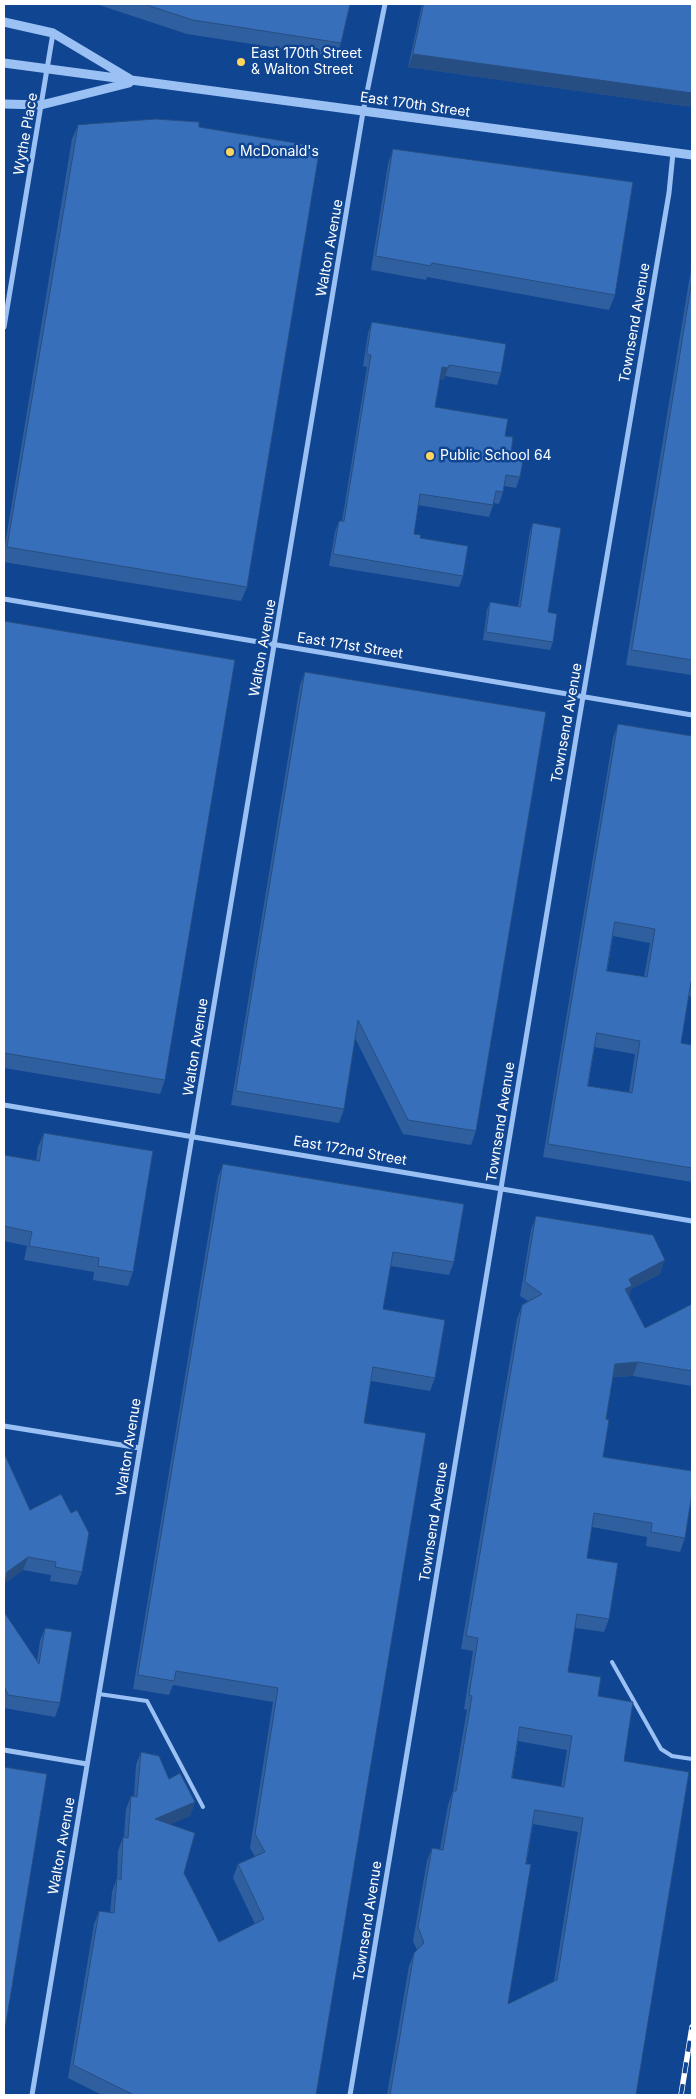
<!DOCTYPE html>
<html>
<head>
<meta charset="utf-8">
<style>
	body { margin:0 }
	#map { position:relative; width:696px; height:2099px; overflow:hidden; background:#104591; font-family:Inter,sans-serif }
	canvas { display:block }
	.frame { position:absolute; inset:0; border:5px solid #fff; pointer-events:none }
</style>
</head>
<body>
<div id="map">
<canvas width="696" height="2099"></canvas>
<div class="frame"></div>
</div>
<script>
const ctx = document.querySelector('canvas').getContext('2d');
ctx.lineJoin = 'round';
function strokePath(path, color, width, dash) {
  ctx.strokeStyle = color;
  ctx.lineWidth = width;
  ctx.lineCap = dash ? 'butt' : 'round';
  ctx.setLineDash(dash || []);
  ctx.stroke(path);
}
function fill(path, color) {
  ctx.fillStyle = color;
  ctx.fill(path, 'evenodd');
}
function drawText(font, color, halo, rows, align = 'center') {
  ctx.font = font + ' Inter,sans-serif';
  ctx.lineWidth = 5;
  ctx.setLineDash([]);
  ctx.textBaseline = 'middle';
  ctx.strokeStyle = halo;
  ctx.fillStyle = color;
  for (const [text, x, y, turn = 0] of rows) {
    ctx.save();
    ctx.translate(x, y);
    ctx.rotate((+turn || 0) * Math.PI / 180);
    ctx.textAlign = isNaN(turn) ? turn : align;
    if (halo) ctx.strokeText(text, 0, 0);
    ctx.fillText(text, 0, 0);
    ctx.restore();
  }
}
strokePath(new Path2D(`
	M 612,1662 L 661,1749 L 672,1756 L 692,1759
	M 99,1694 L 147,1701 L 203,1807`), '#9bc0f3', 4);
strokePath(new Path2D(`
	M 4,327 L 53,33
	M 4,599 L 692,715
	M 4,1105 L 692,1221
	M 4,1426 L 140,1448
	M 4,1750 L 87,1764
	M 32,2095 L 363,112 L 385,4
	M 350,2095 L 578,726 L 669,193 L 673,153`), '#9bc0f3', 5);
strokePath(new Path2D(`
	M 4,22 L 53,33 L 130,79
	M 4,63 L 692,155
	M 4,104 L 41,105 L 129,83`), '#9bc0f3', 9);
const rail = new Path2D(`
	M 681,2095 L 692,2027`);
strokePath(rail, '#fff', 5.5);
strokePath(rail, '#104591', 4, [11]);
fill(new Path2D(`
	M 96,4 L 350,4 L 341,43 L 336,57 L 187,34 Z
	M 422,4 L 692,4 L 692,107 L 408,67 Z
	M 78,125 L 199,127 L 247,587 L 241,601 L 4,562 L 4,551 L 72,139 Z
	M 393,149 L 615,295 L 609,310 L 427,277 L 426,280 L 371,270 L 388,164 Z
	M 692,263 L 692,675 L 626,665 Z
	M 372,322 L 501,373 L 497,385 L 445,376 L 444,380 L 440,379 L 435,407 L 505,436 L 520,477 L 516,488 L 504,486 L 503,492 L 499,504 L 494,503 L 489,517 L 418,505 L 414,534 L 420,538 L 463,576 L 459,587 L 329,566 L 335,532 L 339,521 L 342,521 L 367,367 L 363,366 L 368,333 Z
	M 533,523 L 553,642 L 550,650 L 483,640 L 487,610 L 490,602 L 518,607 L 530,531 Z
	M 4,621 L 165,1080 L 160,1094 L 4,1068 Z
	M 305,672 L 476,1131 L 471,1145 L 403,1134 L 355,1038 L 344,1109 L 339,1123 L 231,1105 L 300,685 Z
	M 618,724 L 692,736 L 692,997 L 688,996 L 681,1043 L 692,1045 L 692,1182 L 543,1157 L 613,738 ZM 613,936 L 650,943 L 644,977 L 607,971 ZM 594,1047 L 635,1054 L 629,1092 L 588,1086 Z
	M 44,1133 L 133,1272 L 128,1286 L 93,1280 L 94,1272 L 24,1260 L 27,1246 L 4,1241 L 4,1155 L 36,1161 L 38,1147 Z
	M 223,1164 L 454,1262 L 449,1275 L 390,1266 L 383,1309 L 435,1378 L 430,1391 L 371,1381 L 364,1423 L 316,2095 L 102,2095 L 68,2078 L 94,1924 L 99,1911 L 110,1913 L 112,1892 L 117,1878 L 118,1851 L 123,1837 L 124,1837 L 126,1809 L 131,1796 L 134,1796 L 136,1765 L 141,1752 L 169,1779 L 195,1802 L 190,1816 L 170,1824 L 184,1873 L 219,1942 L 255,1924 L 233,1878 L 238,1864 L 255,1857 L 250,1848 L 273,1702 L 173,1685 L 169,1695 L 133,1689 L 218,1177 Z
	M 536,1216 L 660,1274 L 631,1289 L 629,1296 L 645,1328 L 692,1304 L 692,1386 L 633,1376 L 613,1377 L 606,1419 L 603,1457 L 692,1471 L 692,1507 L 690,1506 L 685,1538 L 680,1552 L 646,1546 L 647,1537 L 592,1527 L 587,1558 L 609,1619 L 604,1632 L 575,1628 L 568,1672 L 598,1696 L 624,1761 L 636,2095 L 387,2095 L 409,1966 L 414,1953 L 417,1950 L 413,1941 L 427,1861 L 432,1848 L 440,1849 L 448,1805 L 453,1791 L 467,1710 L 464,1709 L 473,1651 L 461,1649 L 517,1319 L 522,1305 L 528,1301 L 520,1296 L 531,1230 ZM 518,1741 L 567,1750 L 561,1787 L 512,1778 ZM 533,1824 L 578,1832 L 554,1981 L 508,2004 L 526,1864 Z
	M 4,1453 L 30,1510 L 82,1572 L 77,1585 L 50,1581 L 51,1575 L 23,1570 L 5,1583 Z
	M 4,1612 L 37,1661 L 40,1641 L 45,1628 L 60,1703 L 55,1717 L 4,1708 Z`), '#305fa0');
fill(new Path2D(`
	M 413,54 L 692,93 L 692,107 L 408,67 Z
	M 442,367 L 448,368 L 444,380 L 437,379 Z
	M 665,1260 L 660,1274 L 631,1289 L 627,1299 L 620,1303 L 629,1279 Z
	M 638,1362 L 633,1376 L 610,1377 L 615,1364 Z
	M 28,1557 L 23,1570 L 4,1584 L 7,1572 Z
	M 195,1802 L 190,1816 L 150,1833 L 155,1819 Z`), '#274e82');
const building = new Path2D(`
	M 144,4 L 350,4 L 341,43 L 193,20 Z
	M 424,4 L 692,4 L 692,93 L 413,54 Z
	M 156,119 L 199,122 L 199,127 L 320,147 L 247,587 L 7,547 L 78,125 Z
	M 393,149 L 633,182 L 615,295 L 432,263 L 431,266 L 376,256 Z
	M 692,280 L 692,660 L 632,650 Z
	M 372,322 L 506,344 L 501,373 L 449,365 L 448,368 L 442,367 L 435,407 L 508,419 L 505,436 L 513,437 L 511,453 L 524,455 L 520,477 L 506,475 L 503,492 L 496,491 L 493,505 L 420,494 L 414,534 L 421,535 L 420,538 L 468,546 L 463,576 L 333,554 L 339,521 L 344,521 L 371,355 L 367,354 Z
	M 533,523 L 561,528 L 548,612 L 557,614 L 553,642 L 486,632 L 490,602 L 520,607 Z
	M 4,621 L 235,660 L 165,1080 L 4,1053 Z
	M 305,672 L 546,712 L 476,1131 L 408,1120 L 358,1020 L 344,1109 L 236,1091 Z
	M 618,724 L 692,736 L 692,983 L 691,982 L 681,1043 L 692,1045 L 692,1168 L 548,1144 ZM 615,922 L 655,929 L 647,977 L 607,971 ZM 597,1033 L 640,1041 L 632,1093 L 588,1086 Z
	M 44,1133 L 153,1151 L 133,1272 L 98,1266 L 99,1258 L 29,1246 L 32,1232 L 4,1226 L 4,1155 L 39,1161 Z
	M 223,1164 L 464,1204 L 454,1262 L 393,1252 L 383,1309 L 445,1320 L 435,1378 L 373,1367 L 364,1423 L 426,1433 L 316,2095 L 134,2095 L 73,2065 L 99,1911 L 114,1913 L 117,1878 L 121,1880 L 123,1837 L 128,1838 L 131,1796 L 137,1797 L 141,1752 L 159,1756 L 169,1779 L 180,1773 L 195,1802 L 155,1819 L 195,1833 L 184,1873 L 219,1942 L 264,1919 L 238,1864 L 265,1852 L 255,1834 L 278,1688 L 176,1671 L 174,1681 L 138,1675 Z
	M 536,1216 L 653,1235 L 665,1260 L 629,1279 L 632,1286 L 625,1289 L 645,1328 L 692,1304 L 692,1371 L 638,1362 L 615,1364 L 606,1419 L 609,1420 L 603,1457 L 692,1471 L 692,1493 L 685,1538 L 651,1532 L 652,1523 L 594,1513 L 587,1558 L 618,1563 L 609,1619 L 577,1614 L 568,1672 L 601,1677 L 598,1696 L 633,1702 L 624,1761 L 689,1772 L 636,2095 L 390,2095 L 414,1953 L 424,1943 L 418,1927 L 432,1848 L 443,1850 L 453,1791 L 456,1791 L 472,1696 L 469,1695 L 478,1638 L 466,1636 L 522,1305 L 542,1294 L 525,1282 ZM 520,1727 L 572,1736 L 564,1787 L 512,1778 ZM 535,1810 L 583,1818 L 557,1980 L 508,2004 L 531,1864 L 526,1864 Z
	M 4,1453 L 30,1510 L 61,1494 L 71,1513 L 77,1510 L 89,1533 L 82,1572 L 55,1567 L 56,1562 L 28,1557 L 7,1572 L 4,1589 Z
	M 4,1612 L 39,1664 L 45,1628 L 72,1632 L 60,1703 L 8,1695 L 4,1686 Z
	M 4,1767 L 47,1774 L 4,2035 Z`);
fill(building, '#386fba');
strokePath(building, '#274e82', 1);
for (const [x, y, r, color] of [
	[241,62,5,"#ffd55d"],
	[230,152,5,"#ffd55d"],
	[430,456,5,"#ffd55d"]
]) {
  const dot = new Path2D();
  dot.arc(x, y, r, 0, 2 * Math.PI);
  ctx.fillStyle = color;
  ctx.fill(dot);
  strokePath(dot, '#104591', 2);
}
drawText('14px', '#fff', '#104591', [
	["East 170th Street",251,54],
	["& Walton Street",251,70],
	["McDonald's",240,152],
	["Public School 64",440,456]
], 'left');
drawText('14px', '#fff', '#104591', [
	["East 170th Street",415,105,8],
	["Wythe Place",26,134,-80],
	["Walton Avenue",330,248,-80],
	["Townsend Avenue",635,323,-80],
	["East 171st Street",350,646,9],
	["Walton Avenue",263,648,-80],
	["Townsend Avenue",567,723,-80],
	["Walton Avenue",196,1047,-81],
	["Townsend Avenue",501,1122,-81],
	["East 172nd Street",350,1151,10],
	["Walton Avenue",129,1447,-81],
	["Townsend Avenue",434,1522,-81],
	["Walton Avenue",62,1846,-80],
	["Townsend Avenue",368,1921,-81]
]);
</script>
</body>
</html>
